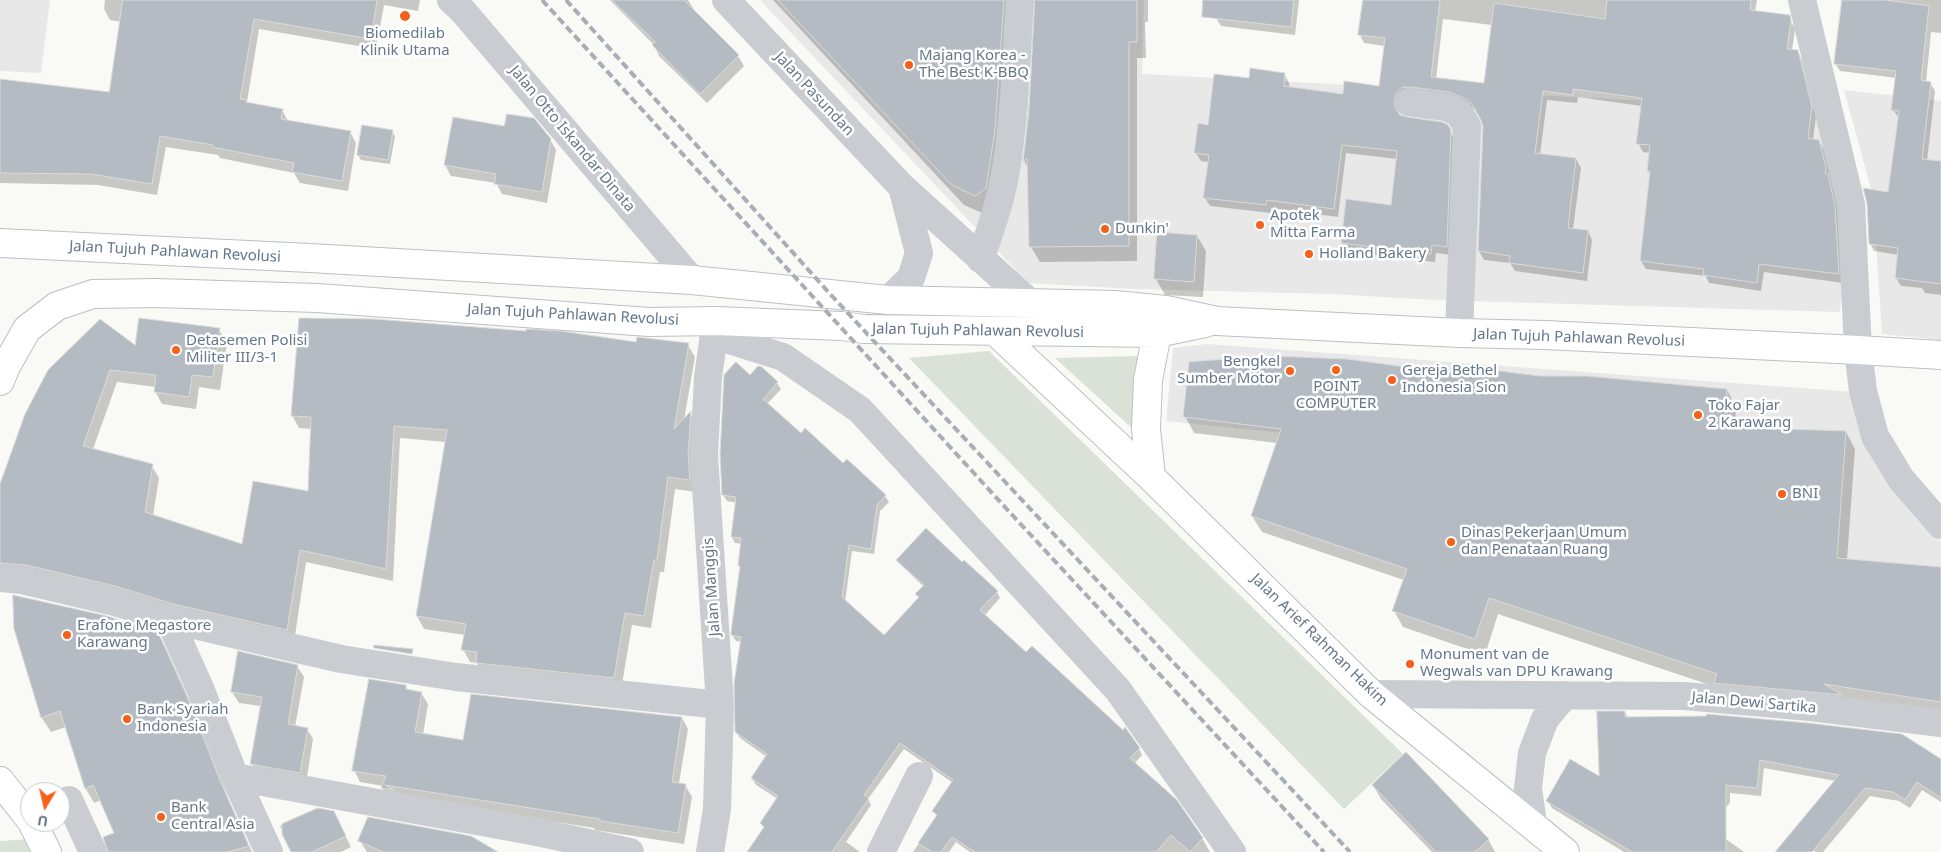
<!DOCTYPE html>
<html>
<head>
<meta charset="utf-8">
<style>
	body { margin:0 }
	#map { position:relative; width:1941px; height:852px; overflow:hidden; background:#f9f9f6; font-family:"Noto Sans",sans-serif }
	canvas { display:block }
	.north { position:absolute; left:20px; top:782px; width:50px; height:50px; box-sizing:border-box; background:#fff; border:1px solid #c1c9d1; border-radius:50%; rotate:189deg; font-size:14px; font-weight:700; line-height:20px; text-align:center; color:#65778b }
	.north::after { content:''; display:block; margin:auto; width:18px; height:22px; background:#f66019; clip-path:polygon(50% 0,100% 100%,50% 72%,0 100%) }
</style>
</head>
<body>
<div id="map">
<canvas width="1941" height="852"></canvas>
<div class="north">U</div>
</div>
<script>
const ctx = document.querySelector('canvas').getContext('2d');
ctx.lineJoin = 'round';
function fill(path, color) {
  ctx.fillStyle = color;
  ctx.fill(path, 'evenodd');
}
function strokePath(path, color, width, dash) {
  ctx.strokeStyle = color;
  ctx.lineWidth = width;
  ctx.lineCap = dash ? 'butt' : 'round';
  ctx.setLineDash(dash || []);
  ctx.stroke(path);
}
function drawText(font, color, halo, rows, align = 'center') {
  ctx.font = font + ' "Noto Sans",sans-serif';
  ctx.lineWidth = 5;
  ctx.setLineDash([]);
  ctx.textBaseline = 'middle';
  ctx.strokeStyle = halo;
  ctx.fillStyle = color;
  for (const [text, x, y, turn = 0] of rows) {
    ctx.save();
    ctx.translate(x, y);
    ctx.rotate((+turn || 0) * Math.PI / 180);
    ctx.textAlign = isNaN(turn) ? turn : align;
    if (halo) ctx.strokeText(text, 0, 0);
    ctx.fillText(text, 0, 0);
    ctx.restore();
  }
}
fill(new Path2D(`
	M 0,0 L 50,0 L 41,73 L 0,71 Z
	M 760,0 L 1144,0 L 1142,74 L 1819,110 L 1845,236 L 1840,312 L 1435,300 L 1332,294 L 1134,289 L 1028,283 Z
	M 1844,90 L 1941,101 L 1941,340 L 1882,334 L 1873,196 Z
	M 1207,344 L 1854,392 L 1890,481 L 1941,542 L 1941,606 L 1282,433 L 1166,421 L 1173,348 Z`), '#e7e8e7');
fill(new Path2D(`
	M 989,351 L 1403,754 L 1344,809 L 909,358 Z
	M 1140,356 L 1135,431 L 1055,358 Z
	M 28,839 L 33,852 L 0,852 L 0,841 Z`), '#dae2d7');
fill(new Path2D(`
	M 105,0 L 420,0 L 418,11 L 384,5 L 376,49 L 259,29 L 247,102 L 282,110 L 288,121 L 350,132 L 356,143 L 348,191 L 300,183 L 294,173 L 220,158 L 218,155 L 166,147 L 157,195 L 98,185 L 0,183 L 0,80 L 110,94 L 121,22 L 110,20 L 104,9 Z
	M 610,0 L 688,0 L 695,11 L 738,56 L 744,66 L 707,103 L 659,56 L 654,45 Z
	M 773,0 L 1029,0 L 987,215 L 964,205 Z
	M 1057,0 L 1148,0 L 1148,22 L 1145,22 L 1146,58 L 1137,58 L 1137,261 L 1040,262 L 1031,247 L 1029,169 L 1024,161 L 1033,57 Z
	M 1218,0 L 1299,0 L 1295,35 L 1221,26 L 1216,18 Z
	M 1364,0 L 1757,0 L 1755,12 L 1789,17 L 1795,29 L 1792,51 L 1797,51 L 1802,60 L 1816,116 L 1813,140 L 1819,141 L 1824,150 L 1840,216 L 1843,283 L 1764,272 L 1761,291 L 1709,283 L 1706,276 L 1646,269 L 1641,261 L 1650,175 L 1648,171 L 1650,153 L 1643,152 L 1638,143 L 1642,106 L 1578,97 L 1577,103 L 1547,100 L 1540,155 L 1576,159 L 1581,168 L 1573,229 L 1588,231 L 1592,240 L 1587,281 L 1515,271 L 1510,263 L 1484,260 L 1479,251 L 1484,126 L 1478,113 L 1472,107 L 1460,101 L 1401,101 L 1398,110 L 1399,116 L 1447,126 L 1455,140 L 1451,255 L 1436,253 L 1435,262 L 1347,252 L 1342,243 L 1347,200 L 1392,206 L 1397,159 L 1346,153 L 1338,217 L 1271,208 L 1271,213 L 1210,206 L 1205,198 L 1209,162 L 1201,161 L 1196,153 L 1209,126 L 1250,80 L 1284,74 L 1289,83 L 1289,88 L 1344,95 L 1380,87 L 1385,46 L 1364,43 L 1360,35 ZM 1443,19 L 1492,25 L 1485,85 L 1436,79 Z
	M 1839,0 L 1941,0 L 1941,33 L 1931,32 L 1926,82 L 1930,83 L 1935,91 L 1927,161 L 1941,163 L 1941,295 L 1925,293 L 1922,288 L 1901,286 L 1896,278 L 1899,255 L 1874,251 L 1870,243 L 1889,193 L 1899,118 L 1893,110 L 1897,78 L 1840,71 L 1835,63 L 1843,1 Z
	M 392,131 L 395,136 L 390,164 L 361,160 L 358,155 Z
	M 550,139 L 556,150 L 547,203 L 502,194 L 496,183 L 451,176 L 445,165 Z
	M 1158,234 L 1197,236 L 1206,251 L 1203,297 L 1165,295 L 1156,279 Z
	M 219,330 L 227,342 L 220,390 L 199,387 L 196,409 L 162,404 L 155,391 L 156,387 L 117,382 L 93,449 L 152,466 L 159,478 L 153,516 L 243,546 L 309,492 L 311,429 L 299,428 L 292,415 L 637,343 L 688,345 L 695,357 L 684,420 L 690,413 L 697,425 L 696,492 L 675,489 L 664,572 L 660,572 L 651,628 L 632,625 L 621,690 L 484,676 L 477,663 L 470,662 L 463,649 L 465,635 L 424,629 L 417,616 L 446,442 L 400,438 L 393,581 L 306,562 L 294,642 L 0,578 L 0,504 L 26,414 L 136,348 Z
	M 1450,374 L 1540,378 L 1727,390 L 1736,407 L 1735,429 L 1846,432 L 1855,449 L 1847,560 L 1941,613 L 1941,717 L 1719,688 L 1498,614 L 1485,655 L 1403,627 L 1394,611 L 1404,580 L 1262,532 L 1252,516 L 1277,443 L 1194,433 L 1185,416 Z
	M 750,377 L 777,383 L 781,389 L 767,404 L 801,434 L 885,496 L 889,502 L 880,511 L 874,554 L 852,551 L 845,602 L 884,637 L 919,598 L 917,594 L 924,587 L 902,566 L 898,560 L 962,564 L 997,592 L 1000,598 L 984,616 L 1139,749 L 1142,755 L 1134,764 L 1202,838 L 1210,852 L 970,852 L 956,842 L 949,852 L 913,852 L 937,817 L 934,811 L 953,783 L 904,749 L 868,799 L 871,805 L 846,842 L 860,852 L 749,852 L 764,829 L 761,823 L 778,799 L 756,785 L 752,778 L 767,757 L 740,738 L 736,732 L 742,642 L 736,641 L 732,635 L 741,569 L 739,566 L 742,544 L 735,543 L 732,537 L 737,503 L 727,501 L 723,495 Z
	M 15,629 L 157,633 L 166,648 L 194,710 L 229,800 L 252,852 L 110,852 L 115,834 L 101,800 L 94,803 L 86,789 L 66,727 L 51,732 L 42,718 Z
	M 297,666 L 304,677 L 295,727 L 307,729 L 313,739 L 306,783 L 258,774 L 252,764 L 261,706 L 239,703 L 232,692 Z
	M 406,686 L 408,691 L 421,693 L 428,704 L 423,735 L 464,742 L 682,718 L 688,729 L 679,783 L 685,785 L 692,797 L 684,844 L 595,830 L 594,828 L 396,796 L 389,799 L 382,788 L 383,786 L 360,782 L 354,770 Z
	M 1625,712 L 1628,718 L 1941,761 L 1941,802 L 1922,790 L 1910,808 L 1899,801 L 1870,796 L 1823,852 L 1816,852 L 1798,841 L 1836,781 L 1764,768 L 1761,796 L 1730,793 L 1730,802 L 1712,829 L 1744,852 L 1624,852 L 1552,808 L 1547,800 L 1601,778 Z
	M 1373,785 L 1488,839 L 1495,852 L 1432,852 L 1381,799 Z
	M 318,809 L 339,823 L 351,847 L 341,852 L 292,852 L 280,826 Z
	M 360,841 L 496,852 L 367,852 Z`), '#0003');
const building = new Path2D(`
	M 123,0 L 377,0 L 371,39 L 254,19 L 240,99 L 247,100 L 246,102 L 283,109 L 281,119 L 351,131 L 342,181 L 292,172 L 294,163 L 212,147 L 213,145 L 160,136 L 152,184 L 91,174 L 0,173 L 0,79 L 109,92 Z
	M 612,0 L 684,0 L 739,55 L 700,94 L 652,45 L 655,42 Z
	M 778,0 L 1004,0 L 995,130 L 986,188 L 975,196 L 952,185 Z
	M 1035,0 L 1137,0 L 1137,42 L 1129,42 L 1129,246 L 1029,247 L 1027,158 L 1023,162 L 1029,111 Z
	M 1203,0 L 1294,0 L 1291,27 L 1202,17 Z
	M 1363,0 L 1440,0 L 1431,77 L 1484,83 L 1494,3 L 1605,19 L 1607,0 L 1751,0 L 1750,10 L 1790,15 L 1791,20 L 1787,49 L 1798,50 L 1812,107 L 1808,138 L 1819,140 L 1826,167 L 1825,173 L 1828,174 L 1835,206 L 1839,274 L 1759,264 L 1757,283 L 1703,275 L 1704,269 L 1640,261 L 1650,171 L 1647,171 L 1650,145 L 1636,144 L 1642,98 L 1573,89 L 1573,95 L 1543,91 L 1535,153 L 1576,158 L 1568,228 L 1588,230 L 1583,273 L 1509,263 L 1510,256 L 1478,251 L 1483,126 L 1480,118 L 1472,104 L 1466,99 L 1449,92 L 1411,87 L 1403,87 L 1397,92 L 1394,100 L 1395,108 L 1400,115 L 1407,117 L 1442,122 L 1448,125 L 1451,130 L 1447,247 L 1432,245 L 1431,254 L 1341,243 L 1346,199 L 1391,205 L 1397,151 L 1342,145 L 1334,209 L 1267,200 L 1266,205 L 1203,198 L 1209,155 L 1194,153 L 1198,123 L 1208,125 L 1214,74 L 1249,78 L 1250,68 L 1285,73 L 1284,86 L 1343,94 L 1344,81 L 1379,86 L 1385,38 L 1358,35 Z
	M 1842,0 L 1885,0 L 1929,6 L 1921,80 L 1931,82 L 1922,159 L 1941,161 L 1941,284 L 1895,278 L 1898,248 L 1869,244 L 1867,203 L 1863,188 L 1888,192 L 1899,111 L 1891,110 L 1896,71 L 1834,64 Z
	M 507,114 L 534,118 L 551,139 L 542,192 L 494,184 L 496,174 L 444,165 L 453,117 L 504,126 Z
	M 362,125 L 393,130 L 388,160 L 357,155 Z
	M 1157,232 L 1197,235 L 1194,282 L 1154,279 Z
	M 139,318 L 220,328 L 213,377 L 192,375 L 189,397 L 154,392 L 156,375 L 110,370 L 83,446 L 153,464 L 145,512 L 242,544 L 253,481 L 308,491 L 311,417 L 291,416 L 299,318 L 374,319 L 526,331 L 526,329 L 561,331 L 636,342 L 637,337 L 689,343 L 674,429 L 691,411 L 688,454 L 690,480 L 668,477 L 657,560 L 654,560 L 644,616 L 625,613 L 614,678 L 476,663 L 477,652 L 461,650 L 466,624 L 416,616 L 447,430 L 394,426 L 386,569 L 300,550 L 287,630 L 173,604 L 115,586 L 26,565 L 0,563 L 0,484 L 25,414 L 48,370 L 100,319 L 135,345 Z
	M 1273,356 L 1347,359 L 1450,373 L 1500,371 L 1540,376 L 1586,376 L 1727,389 L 1725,427 L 1846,431 L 1837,558 L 1941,567 L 1941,702 L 1824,684 L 1842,695 L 1714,683 L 1717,674 L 1489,598 L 1475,639 L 1392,611 L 1407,569 L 1251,516 L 1281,429 L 1183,417 L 1189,362 Z
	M 736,362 L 750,375 L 758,366 L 762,367 L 778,382 L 763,399 L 801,433 L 805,428 L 843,463 L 847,459 L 886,495 L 877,505 L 871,549 L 849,545 L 842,597 L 884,635 L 919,597 L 915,594 L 924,585 L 896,560 L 926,528 L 962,562 L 964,560 L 998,591 L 980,610 L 1026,652 L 1032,646 L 1123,730 L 1125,727 L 1140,748 L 1130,758 L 1177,800 L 1203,838 L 1190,852 L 1171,835 L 1156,852 L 975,852 L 952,837 L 941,852 L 932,852 L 918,843 L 937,815 L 932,811 L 953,780 L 900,743 L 864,795 L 869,798 L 832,852 L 747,852 L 764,827 L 760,823 L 778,796 L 751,778 L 767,754 L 735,732 L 734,684 L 741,637 L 731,635 L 731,632 L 740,566 L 738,566 L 741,538 L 731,537 L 736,497 L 722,495 L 720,455 L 724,375 Z
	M 13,595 L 107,616 L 158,632 L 186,694 L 221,783 L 249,846 L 228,852 L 108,852 L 103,837 L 114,833 L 93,785 L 85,789 L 60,711 L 41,718 L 14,629 Z
	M 374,645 L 413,649 L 412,654 L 374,648 Z
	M 238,651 L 298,665 L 288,724 L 308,728 L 300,773 L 250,764 L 262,697 L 231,692 Z
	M 369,679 L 406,685 L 406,689 L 422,692 L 415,732 L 463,740 L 471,694 L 682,717 L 672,782 L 686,784 L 678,833 L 600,821 L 600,819 L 385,785 L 394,790 L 381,788 L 386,776 L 352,771 Z
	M 1597,711 L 1625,711 L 1625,717 L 1706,716 L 1707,714 L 1808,723 L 1902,734 L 1941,759 L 1941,798 L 1917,782 L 1905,800 L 1893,792 L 1865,788 L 1812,852 L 1775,852 L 1839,775 L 1760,760 L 1757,788 L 1726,785 L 1726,852 L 1632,852 L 1546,801 L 1570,759 L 1599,776 Z
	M 1406,752 L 1489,839 L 1475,852 L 1436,852 L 1372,785 Z
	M 318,808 L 334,811 L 346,836 L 312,852 L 291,852 L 282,834 L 282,824 Z
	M 368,817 L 471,836 L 498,852 L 383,852 L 358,841 Z`);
fill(building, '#b4bbc2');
strokePath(building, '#dbdbd8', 1);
const major = new Path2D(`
	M 0,243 L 310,258 L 692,280 L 888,300 L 1115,305 L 1166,310 L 1217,321 L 1459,333 L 1545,335 L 1858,350 L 1941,355
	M 995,331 L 1151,477 L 1371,694 L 1565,852
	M 0,381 L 6,366 L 27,329 L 57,306 L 93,294 L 157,293 L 317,298 L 649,322 L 716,321 L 841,326 L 864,329 L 1157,333 L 1205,323
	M 1151,477 L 1146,429 L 1148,380 L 1157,333
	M 0,781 L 30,819
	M 32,822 L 47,852`);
strokePath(major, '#bcc0c4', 30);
strokePath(new Path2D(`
	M 451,0 L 462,10 L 692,280
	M 726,0 L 902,187 L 1029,302
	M 1802,0 L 1851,204 L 1858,350 L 1863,391 L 1875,436 L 1901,479 L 1941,525
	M 1409,102 L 1447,107 L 1459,113 L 1467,126 L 1459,333
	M 980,259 C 990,232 1000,204 1005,175 C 1015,118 1016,58 1020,0
	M 888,300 L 911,278 L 919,253 L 902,187
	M 713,335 L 783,357 L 860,410 L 1118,690 L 1232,852
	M 0,578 L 22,580 L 111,601 L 169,619 L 341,659 L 456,677 L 720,705
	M 169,619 L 200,688 L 235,777 L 537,832 L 630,852
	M 1371,694 L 1684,696 L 1810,707 L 1941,723
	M 235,777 L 269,852
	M 60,805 L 69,800 L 93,852
	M 1533,824 L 1528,788 L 1532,753 L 1545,719 L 1565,695
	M 710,852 L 717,809 L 720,705 L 704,455 L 708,377 L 716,321
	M 881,852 L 919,776`), '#c9cdd1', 28);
strokePath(major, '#fff', 28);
strokePath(new Path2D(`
	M 542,0 L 1003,505 L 1324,852
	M 566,0 L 831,295 L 1350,852`), '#a8aeb5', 4, [8, 4]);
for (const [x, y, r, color] of [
	[405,16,6,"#f66019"],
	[909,65,5,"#f66019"],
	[1260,225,5,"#f66019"],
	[1105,229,5,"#f66019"],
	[1309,254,5,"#f66019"],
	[176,350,5,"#f66019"],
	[1336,370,5,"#f66019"],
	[1290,371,5,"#f66019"],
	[1392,380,5,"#f66019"],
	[1698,415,5,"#f66019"],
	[1782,494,5,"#f66019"],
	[1451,542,5,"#f66019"],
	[67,635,5,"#f66019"],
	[1410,664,5,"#f66019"],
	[127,719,5,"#f66019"],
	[161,817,5,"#f66019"]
]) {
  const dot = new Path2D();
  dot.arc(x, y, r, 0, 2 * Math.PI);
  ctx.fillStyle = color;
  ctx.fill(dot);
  strokePath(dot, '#fff', 2);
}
drawText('15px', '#65778b', '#fff', [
	["Biomedilab",405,34,"center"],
	["Klinik Utama",405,51,"center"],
	["Majang Korea -",919,56],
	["The Best K-BBQ",919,73],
	["Apotek",1270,216],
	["Mitta Farma",1270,233],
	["Dunkin'",1115,229],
	["Holland Bakery",1319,254],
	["Detasemen Polisi",186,341],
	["Militer III/3-1",186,358],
	["Bengkel",1280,362,"right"],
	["Sumber Motor",1280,379,"right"],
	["Gereja Bethel",1402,371],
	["Indonesia Sion",1402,388],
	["POINT",1336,387,"center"],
	["COMPUTER",1336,404,"center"],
	["Toko Fajar",1708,406],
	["2 Karawang",1708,423],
	["BNI",1792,494],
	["Dinas Pekerjaan Umum",1461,533],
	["dan Penataan Ruang",1461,550],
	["Erafone Megastore",77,626],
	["Karawang",77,643],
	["Monument van de",1420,655],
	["Wegwals van DPU Krawang",1420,672],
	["Bank Syariah",137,710],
	["Indonesia",137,727],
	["Bank",171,808],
	["Central Asia",171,825]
], 'left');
drawText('15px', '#65778b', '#fff', [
	["Jalan Pasundan",814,94,47],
	["Jalan Otto Iskandar Dinata",572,139,50],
	["Jalan Tujuh Pahlawan Revolusi",175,252,3],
	["Jalan Tujuh Pahlawan Revolusi",573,315,3],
	["Jalan Tujuh Pahlawan Revolusi",978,331,1],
	["Jalan Tujuh Pahlawan Revolusi",1579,338,2],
	["Jalan Manggis",712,587,-94],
	["Jalan Arief Rahman Hakim",1319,640,44],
	["Jalan Dewi Sartika",1754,703,5]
]);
</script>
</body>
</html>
